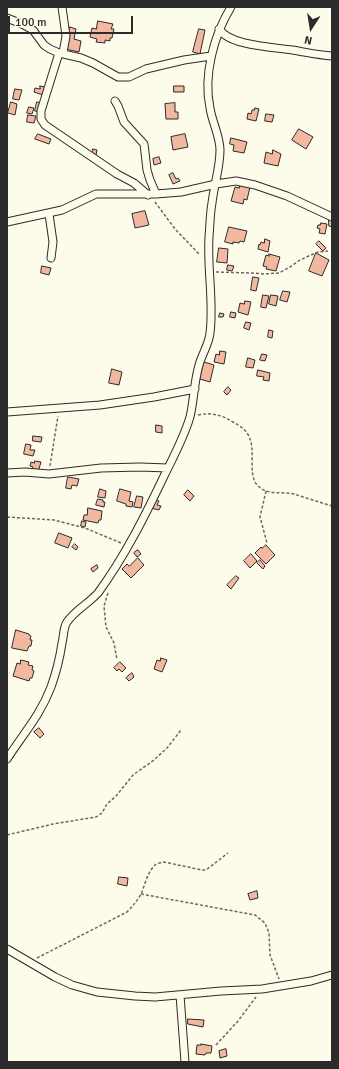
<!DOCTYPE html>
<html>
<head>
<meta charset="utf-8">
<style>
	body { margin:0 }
	#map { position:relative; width:339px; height:1069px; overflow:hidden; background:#fdfbea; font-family:Signika,sans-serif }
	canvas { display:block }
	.frame { position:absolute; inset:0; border:8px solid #2b2b2b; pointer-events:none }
	.north { position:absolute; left:291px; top:8px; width:40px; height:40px; -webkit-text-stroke:3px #fdfbea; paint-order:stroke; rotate:192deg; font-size:11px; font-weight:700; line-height:16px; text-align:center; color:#2b2b2b }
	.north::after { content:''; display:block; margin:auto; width:14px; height:18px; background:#2b2b2b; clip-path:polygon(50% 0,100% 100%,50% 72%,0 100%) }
	.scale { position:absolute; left:8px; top:16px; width:125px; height:18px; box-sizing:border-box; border:2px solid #2b2b2b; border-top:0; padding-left:5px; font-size:12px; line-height:14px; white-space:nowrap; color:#2b2b2b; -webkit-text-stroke:3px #fdfbea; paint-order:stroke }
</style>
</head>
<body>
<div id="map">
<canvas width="339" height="1069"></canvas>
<div class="frame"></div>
<div class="north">N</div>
<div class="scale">100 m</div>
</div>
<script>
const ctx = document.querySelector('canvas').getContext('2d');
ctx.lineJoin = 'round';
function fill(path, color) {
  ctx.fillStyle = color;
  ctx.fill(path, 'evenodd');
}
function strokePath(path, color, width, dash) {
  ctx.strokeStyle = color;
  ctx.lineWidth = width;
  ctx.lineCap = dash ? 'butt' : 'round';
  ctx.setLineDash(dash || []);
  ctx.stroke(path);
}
const building = new Path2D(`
	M 98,21 L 113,24 L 111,29 L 114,29 L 112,38 L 110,38 L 110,41 L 105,40 L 105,43 L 96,42 L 97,39 L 90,37 L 92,28 L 96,29 Z
	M 70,27 L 76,29 L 74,39 L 81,41 L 79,52 L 65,49 Z
	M 199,29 L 205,30 L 200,54 L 193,52 Z
	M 40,86 L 45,87 L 43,95 L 34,92 L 35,88 L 40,89 Z
	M 174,86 L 184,86 L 184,92 L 174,92 Z
	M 15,89 L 22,90 L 19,100 L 13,99 Z
	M 11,102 L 17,104 L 15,115 L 8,113 Z
	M 37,102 L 42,103 L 40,112 L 35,111 Z
	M 175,103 L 175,112 L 178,112 L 178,119 L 166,119 L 165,104 Z
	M 29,107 L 34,108 L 32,114 L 27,113 Z
	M 255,108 L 259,109 L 256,121 L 247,119 L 248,113 L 251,114 L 252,110 L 254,110 Z
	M 266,114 L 274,115 L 272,122 L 265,121 Z
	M 28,115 L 36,116 L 34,123 L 27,122 Z
	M 299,129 L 313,137 L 306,149 L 292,140 Z
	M 38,134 L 51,139 L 49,144 L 35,139 Z
	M 185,134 L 188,147 L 173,150 L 171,137 Z
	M 231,138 L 247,142 L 244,153 L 233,151 L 234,145 L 230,144 Z
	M 93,149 L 97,150 L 96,155 L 92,155 Z
	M 273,150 L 281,154 L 278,166 L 264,163 L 266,152 L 272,154 Z
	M 159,157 L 161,163 L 154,165 L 153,159 Z
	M 173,173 L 176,179 L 178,178 L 180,181 L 173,184 L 169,175 Z
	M 240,185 L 250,187 L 247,200 L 244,199 L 243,204 L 231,201 L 235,187 L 239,188 Z
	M 145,211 L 149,225 L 135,228 L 132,214 Z
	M 329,219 L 332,219 L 332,227 L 329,226 Z
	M 321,223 L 327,224 L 325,234 L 319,233 L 320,229 L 317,228 L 318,225 L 320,225 Z
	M 229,227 L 247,231 L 244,242 L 240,241 L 239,243 L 233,242 L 233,244 L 225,242 Z
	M 265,239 L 270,241 L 268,252 L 258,249 L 259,244 L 260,245 L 261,242 L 264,243 Z
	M 319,241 L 326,248 L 323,251 L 316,244 Z
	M 219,248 L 228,249 L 227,263 L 217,262 Z
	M 316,253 L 329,260 L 322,276 L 309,271 Z
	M 269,254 L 280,257 L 276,271 L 266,269 L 267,267 L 263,266 L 266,255 L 269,256 Z
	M 228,265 L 234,266 L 232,271 L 227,270 Z
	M 42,266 L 51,268 L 49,275 L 41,273 Z
	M 253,277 L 259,278 L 256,291 L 251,290 Z
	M 283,291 L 290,292 L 287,302 L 280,300 Z
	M 263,295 L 269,296 L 266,308 L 261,307 Z
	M 271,295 L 278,296 L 276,306 L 269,304 Z
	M 245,301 L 251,302 L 248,315 L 238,312 L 240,303 L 244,304 Z
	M 231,312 L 236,313 L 235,318 L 230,317 Z
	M 220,313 L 224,314 L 223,317 L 219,317 Z
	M 246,322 L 251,323 L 249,330 L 244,328 Z
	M 269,330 L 273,331 L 272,338 L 268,337 Z
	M 220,351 L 226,352 L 224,364 L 214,362 L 216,354 L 219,355 Z
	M 262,354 L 267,355 L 265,361 L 260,360 Z
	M 248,358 L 255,360 L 253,368 L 246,367 Z
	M 204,362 L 214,365 L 210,382 L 200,379 Z
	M 112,369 L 122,372 L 119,385 L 109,383 Z
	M 258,370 L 270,373 L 269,381 L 263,380 L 264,377 L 257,376 Z
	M 228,387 L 231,390 L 227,395 L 224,392 Z
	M 156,425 L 162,426 L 162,433 L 156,432 Z
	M 33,436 L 42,437 L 41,442 L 33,441 Z
	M 26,444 L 31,445 L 30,450 L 35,450 L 33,456 L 24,454 Z
	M 35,461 L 41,462 L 38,472 L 32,471 L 33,467 L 30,466 L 31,462 L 34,463 Z
	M 68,477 L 79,479 L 77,486 L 72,485 L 71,489 L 66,488 Z
	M 100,489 L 106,491 L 105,498 L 98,497 Z
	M 120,489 L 131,492 L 129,501 L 133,502 L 132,507 L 126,506 L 126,504 L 117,501 Z
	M 188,490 L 194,496 L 190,501 L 184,495 Z
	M 137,496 L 143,497 L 141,508 L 134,507 Z
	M 98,499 L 103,500 L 103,502 L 105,502 L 104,507 L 96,505 Z
	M 154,499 L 159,501 L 157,505 L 161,506 L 159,510 L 151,508 Z
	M 88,508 L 102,511 L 101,520 L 99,520 L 98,523 L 83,520 L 84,515 L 87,515 Z
	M 82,521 L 86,522 L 85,527 L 81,526 Z
	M 59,533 L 72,538 L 68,548 L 55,543 Z
	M 75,544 L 78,547 L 76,550 L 72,547 Z
	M 266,545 L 275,555 L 266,564 L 255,553 L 261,547 L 262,548 Z
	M 138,550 L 141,554 L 137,557 L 134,553 Z
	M 251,554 L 257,561 L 250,568 L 244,561 Z
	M 138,558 L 144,565 L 131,578 L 122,569 L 127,564 L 129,566 Z
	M 260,560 L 265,566 L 263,569 L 257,563 Z
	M 97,565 L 98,568 L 93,572 L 91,569 Z
	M 236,576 L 239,578 L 231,589 L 227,585 Z
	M 16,630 L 29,634 L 29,635 L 31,636 L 30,640 L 32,640 L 31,646 L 29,646 L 27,651 L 12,648 Z
	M 161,658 L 167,660 L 162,672 L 154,669 L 157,660 L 160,661 Z
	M 21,660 L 29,662 L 28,665 L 33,666 L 32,670 L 34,671 L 32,678 L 30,678 L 29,681 L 13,676 L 17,663 L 20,664 Z
	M 120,662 L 126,668 L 122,672 L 119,669 L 117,671 L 114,668 Z
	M 132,673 L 134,677 L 129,681 L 126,678 Z
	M 39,728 L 44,734 L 40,738 L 34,732 Z
	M 119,877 L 128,878 L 127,886 L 118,884 Z
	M 257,891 L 258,898 L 250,900 L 248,894 Z
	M 188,1019 L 204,1020 L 203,1027 L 188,1024 Z
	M 201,1044 L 212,1046 L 211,1053 L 206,1053 L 205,1055 L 196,1054 L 197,1045 L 201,1045 Z
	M 226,1049 L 227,1056 L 220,1058 L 219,1051 Z`);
fill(building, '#f2b8a0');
strokePath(building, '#2b2b2b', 1);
const street = new Path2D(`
	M 62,7 L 66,36 L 63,53
	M 7,18 L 22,24 L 33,30 L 44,45 L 50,49 L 59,53 L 81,58 L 93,63 L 118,77 L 129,77 L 146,69 L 184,60 L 211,56
	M 219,29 C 230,46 273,47 292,50 C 305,52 318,55 332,56
	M 59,53 L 41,111 L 41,119 L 45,125 L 117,174 L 134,183 L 148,195
	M 115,101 L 118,106 L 124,122 L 144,144 L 147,170 L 150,180 L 156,194
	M 49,214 L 53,242 L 51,258
	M 7,222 L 62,210 L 96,194 L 156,194 L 181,192 L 216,184 L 236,181 L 255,185 L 287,196 L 332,217
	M 7,412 L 100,405 L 154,397 L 195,389
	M 7,473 L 25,472 L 49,474 L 101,468 L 140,467 L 168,468
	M 7,759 C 23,734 40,716 51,687 C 56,673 60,657 62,643 C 64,636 63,628 67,622 C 75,610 88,604 98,593 C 125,556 145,516 165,474 C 174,456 184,437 190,417 C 194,400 194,382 199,365 C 202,354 209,344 210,333 C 214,301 207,269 209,237 C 210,225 210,214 212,203 C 214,185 220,168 220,150 C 220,136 212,122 210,108 C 203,75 214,35 231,7
	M 7,949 L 55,977 L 72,985 L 97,992 L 135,996 L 155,997 L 221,991 L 262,989 L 311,981 L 332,975
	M 180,995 L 185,1062`);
strokePath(street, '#2b2b2b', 9);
strokePath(new Path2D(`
	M 155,202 L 175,229 L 200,255
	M 216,272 L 252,273 L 264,274 L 279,273 L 290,267 L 300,260 L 311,255 L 318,252 L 328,251
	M 198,415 C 211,412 222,415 233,422 C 238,425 244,428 247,433 C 258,448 246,474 258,486 C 269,496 281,491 294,494 C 306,498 319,502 332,506
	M 50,466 L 58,416
	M 266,491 L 260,517 L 267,543
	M 7,517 L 54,520 L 85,528 L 121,543
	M 108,593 L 104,606 L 106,627 L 114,643 L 117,660
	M 7,835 L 53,824 L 96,817 L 102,813 L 107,804 L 116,796 L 133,775 L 154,760 L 167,748 L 181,730
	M 141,894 L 255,915 L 265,923 L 269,933 L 270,955 L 279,979
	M 37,958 L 127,912 C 133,906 137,901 141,894 C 145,885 147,873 155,865 C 157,863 161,863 164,862 L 202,870 L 206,870 L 228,853
	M 216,1045 L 238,1021 L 256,997`), '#6a6964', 1.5, [3, 2]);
strokePath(street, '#fdfbea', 7);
</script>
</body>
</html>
